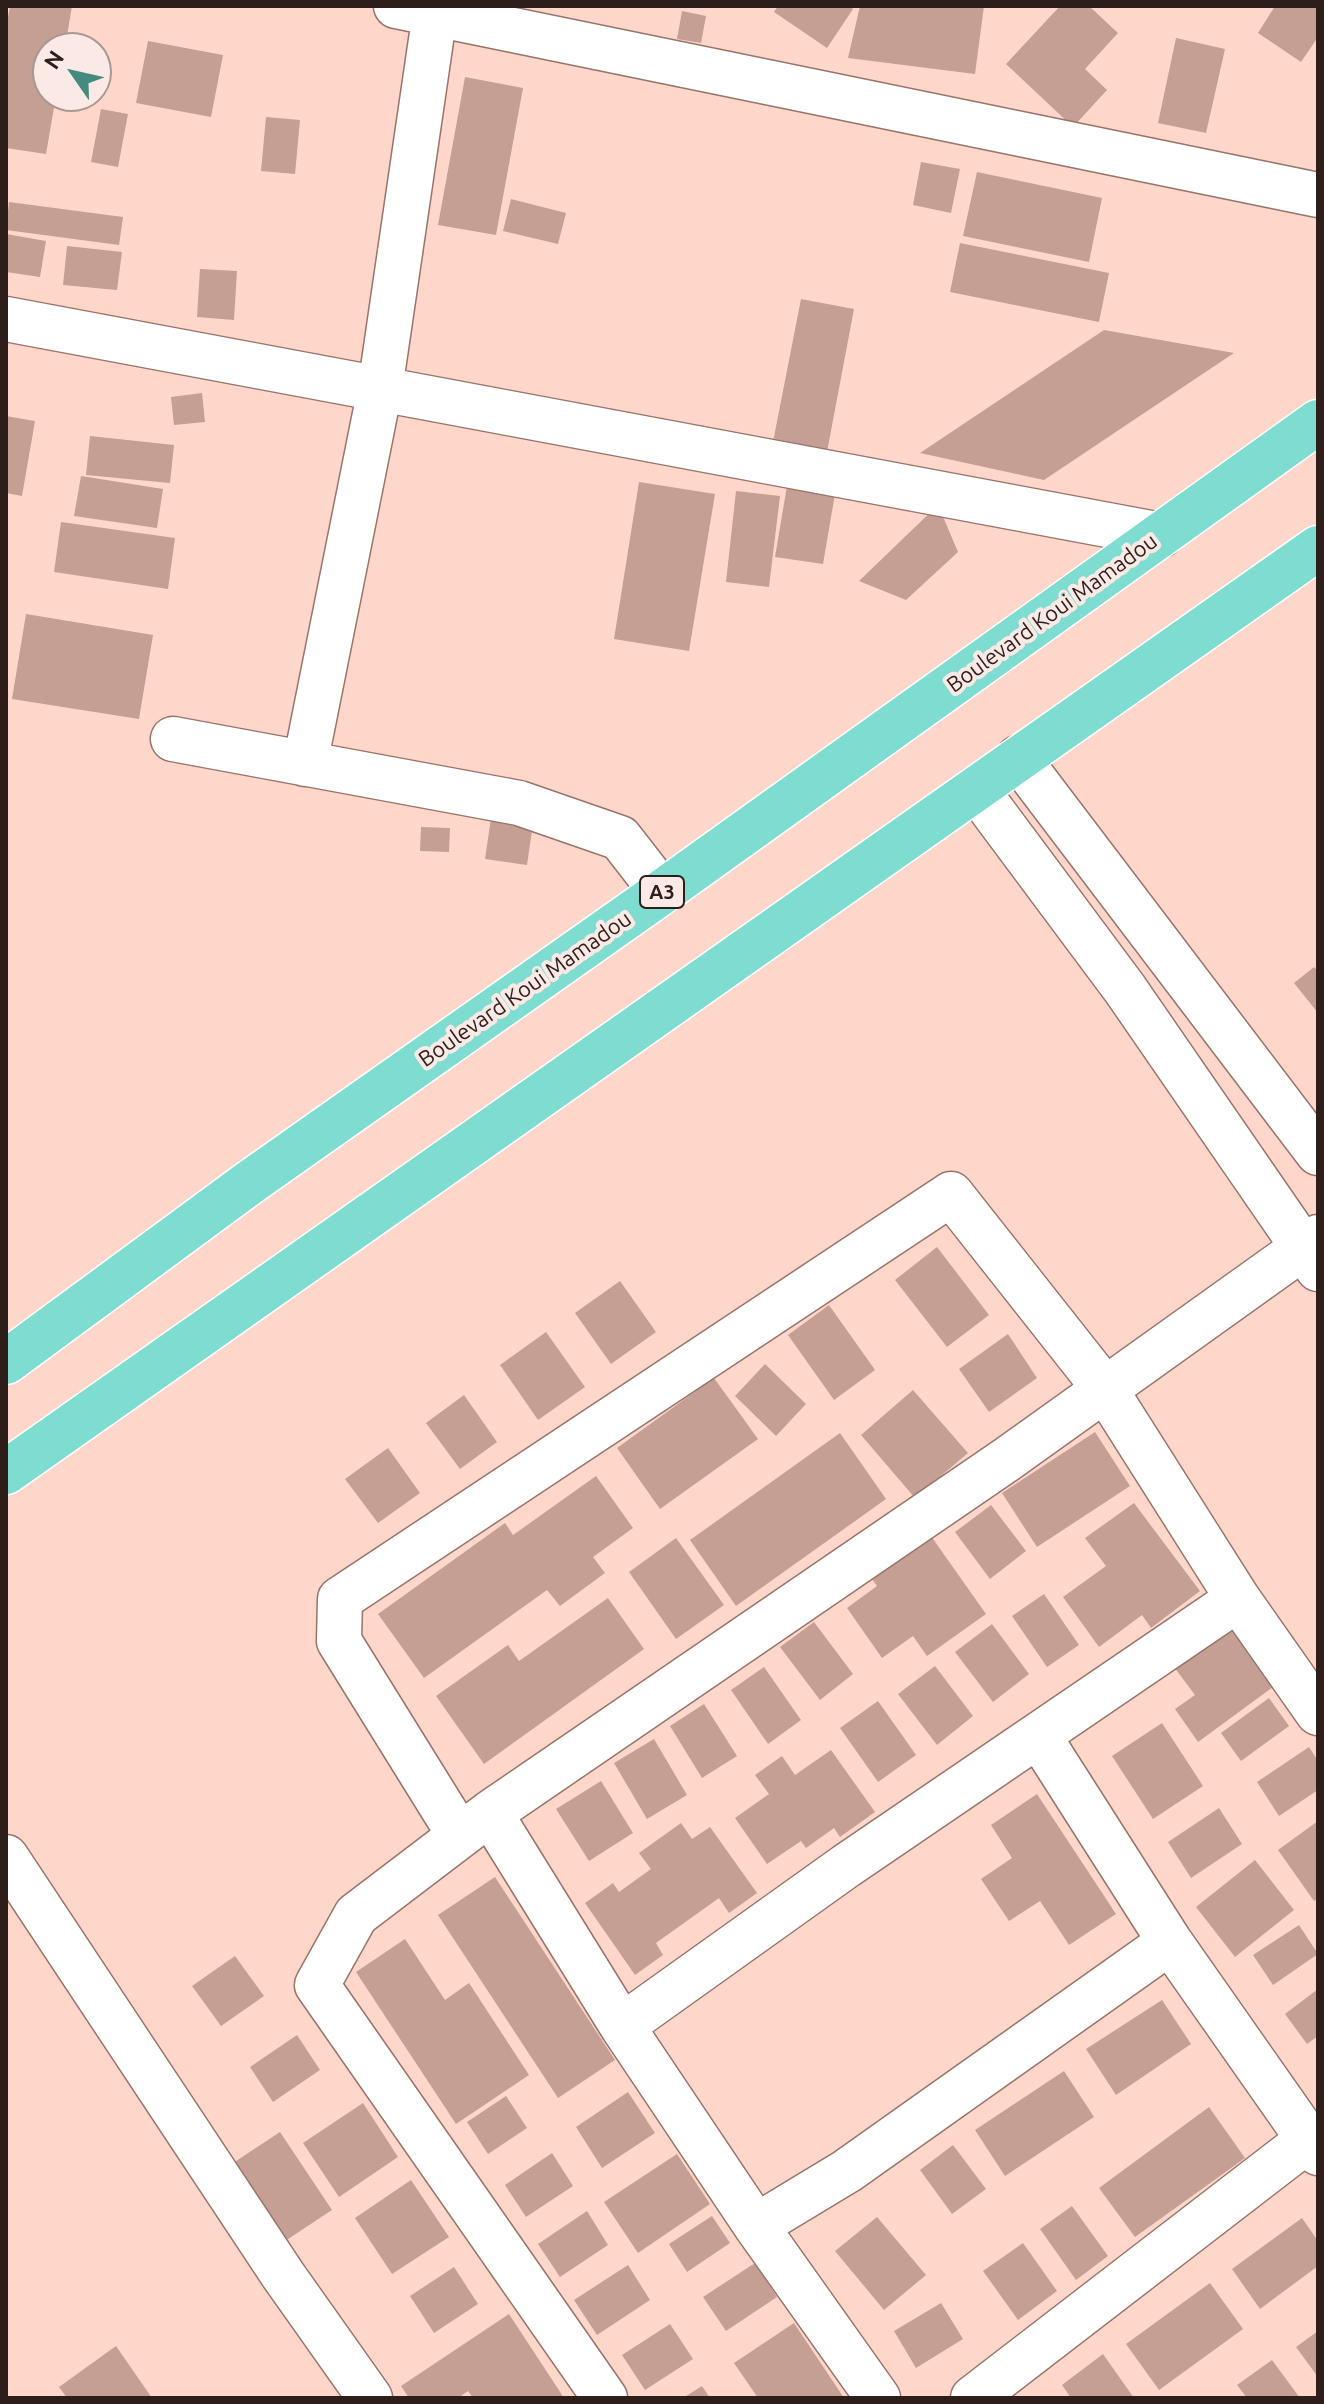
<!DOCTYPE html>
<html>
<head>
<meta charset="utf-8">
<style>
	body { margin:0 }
	#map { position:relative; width:1324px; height:2404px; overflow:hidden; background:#ffd6ca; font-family:Ubuntu,sans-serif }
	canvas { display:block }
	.frame { position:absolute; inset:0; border:8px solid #2d1e1a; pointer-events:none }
	.north { position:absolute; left:32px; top:32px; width:80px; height:80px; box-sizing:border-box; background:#fae9e5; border:2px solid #a89894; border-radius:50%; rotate:304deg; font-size:22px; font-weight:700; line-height:32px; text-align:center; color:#2d1e1a }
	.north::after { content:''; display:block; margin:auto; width:28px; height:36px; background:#458a7e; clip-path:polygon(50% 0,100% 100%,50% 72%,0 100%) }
</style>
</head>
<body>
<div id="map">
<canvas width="1324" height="2404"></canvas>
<div class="frame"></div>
<div class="north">N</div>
</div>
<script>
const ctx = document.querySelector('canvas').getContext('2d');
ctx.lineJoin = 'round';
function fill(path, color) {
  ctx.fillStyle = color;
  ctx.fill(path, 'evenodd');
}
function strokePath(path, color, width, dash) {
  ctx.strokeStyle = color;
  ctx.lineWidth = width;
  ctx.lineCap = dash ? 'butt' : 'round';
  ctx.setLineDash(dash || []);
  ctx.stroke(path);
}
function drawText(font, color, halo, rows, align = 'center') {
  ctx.font = font + ' Ubuntu,sans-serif';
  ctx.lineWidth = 8;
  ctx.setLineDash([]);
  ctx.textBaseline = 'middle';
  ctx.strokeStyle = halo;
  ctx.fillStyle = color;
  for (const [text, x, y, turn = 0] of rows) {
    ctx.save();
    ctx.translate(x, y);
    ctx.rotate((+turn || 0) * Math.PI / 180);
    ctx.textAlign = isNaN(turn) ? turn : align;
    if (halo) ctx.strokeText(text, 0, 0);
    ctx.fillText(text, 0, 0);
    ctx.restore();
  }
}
fill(new Path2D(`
	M 10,6 L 72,6 L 65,48 L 48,48 L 48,96 L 56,96 L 46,154 L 6,148 L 6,29 Z
	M 778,6 L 850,6 L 853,9 L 827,48 L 774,12 Z
	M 860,6 L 984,6 L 975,74 L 848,58 Z
	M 1060,6 L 1089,6 L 1118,33 L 1085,69 L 1107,90 L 1073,127 L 1006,64 Z
	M 1275,6 L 1318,6 L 1318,37 L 1301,62 L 1258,33 Z
	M 682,11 L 706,16 L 701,43 L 677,39 Z
	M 1176,38 L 1225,49 L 1206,133 L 1158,123 Z
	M 148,41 L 223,55 L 211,117 L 136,103 Z
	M 465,77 L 523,88 L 496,235 L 438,225 Z
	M 101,109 L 128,114 L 118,167 L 91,162 Z
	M 266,117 L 300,120 L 295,174 L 261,171 Z
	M 921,162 L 960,169 L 951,213 L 913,205 Z
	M 977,172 L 1102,198 L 1089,262 L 963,236 Z
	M 511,199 L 566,213 L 558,244 L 503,231 Z
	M 9,202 L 123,217 L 119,245 L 6,230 Z
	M 6,234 L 46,241 L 40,277 L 6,272 Z
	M 960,243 L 1109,273 L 1099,322 L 950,292 Z
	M 67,246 L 122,252 L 117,290 L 63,285 Z
	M 200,269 L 237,271 L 234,320 L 197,317 Z
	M 801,299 L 854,309 L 827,452 L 773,442 Z
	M 1104,330 L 1234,353 L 1044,480 L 920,453 Z
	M 202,393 L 205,422 L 174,425 L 171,397 Z
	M 6,416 L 35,421 L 22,496 L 6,493 Z
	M 90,436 L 174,445 L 170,483 L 86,475 Z
	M 81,476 L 163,489 L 157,528 L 74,516 Z
	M 788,480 L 836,488 L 823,564 L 775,557 Z
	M 639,482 L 715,494 L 689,651 L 614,639 Z
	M 736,491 L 780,496 L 769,587 L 726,582 Z
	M 938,505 L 958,552 L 906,600 L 859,581 Z
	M 61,522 L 175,538 L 168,589 L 54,572 Z
	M 26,614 L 153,635 L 139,719 L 12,699 Z
	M 492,811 L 534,817 L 527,865 L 485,859 Z
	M 421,827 L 450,828 L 449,852 L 420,851 Z
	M 1314,967 L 1318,972 L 1318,1013 L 1294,983 Z
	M 937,1247 L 989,1315 L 947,1347 L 895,1280 Z
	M 620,1281 L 656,1332 L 611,1364 L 575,1313 Z
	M 829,1305 L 875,1370 L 834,1400 L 788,1335 Z
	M 546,1332 L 585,1387 L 538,1420 L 500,1365 Z
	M 1008,1334 L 1037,1378 L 989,1412 L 959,1369 Z
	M 765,1364 L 806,1404 L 776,1436 L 735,1396 Z
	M 714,1378 L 758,1439 L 660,1509 L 617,1448 Z
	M 913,1390 L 968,1453 L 915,1498 L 861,1435 Z
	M 464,1395 L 497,1442 L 460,1469 L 426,1423 Z
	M 1095,1432 L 1130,1486 L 1037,1547 L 1002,1493 Z
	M 840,1433 L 886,1499 L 736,1606 L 690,1540 Z
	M 388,1448 L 420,1493 L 378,1523 L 345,1479 Z
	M 596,1476 L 633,1528 L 593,1557 L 605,1573 L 560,1606 L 547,1590 L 424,1678 L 378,1614 L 505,1523 L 513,1535 Z
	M 1134,1503 L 1200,1591 L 1151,1628 L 1142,1615 L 1099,1647 L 1063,1597 L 1106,1566 L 1085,1538 Z
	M 991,1505 L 1026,1551 L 990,1579 L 955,1532 Z
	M 926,1529 L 986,1614 L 927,1656 L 913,1636 L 882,1658 L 847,1608 L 877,1586 L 867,1572 Z
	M 676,1538 L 724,1605 L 676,1639 L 629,1572 Z
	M 1044,1594 L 1079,1645 L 1047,1667 L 1012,1616 Z
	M 608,1598 L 644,1649 L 484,1764 L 436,1696 L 508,1645 L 519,1661 Z
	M 814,1622 L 853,1674 L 820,1700 L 780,1647 Z
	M 992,1624 L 1029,1674 L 993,1702 L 955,1652 Z
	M 1230,1627 L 1273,1687 L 1198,1742 L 1175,1709 L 1195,1695 L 1174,1667 Z
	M 935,1666 L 973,1716 L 937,1745 L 898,1694 Z
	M 764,1667 L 801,1720 L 768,1744 L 731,1690 Z
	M 1269,1698 L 1289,1726 L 1241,1761 L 1221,1733 Z
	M 878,1701 L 916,1755 L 878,1782 L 840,1728 Z
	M 704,1704 L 737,1756 L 702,1778 L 670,1726 Z
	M 1162,1723 L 1203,1786 L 1153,1819 L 1112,1756 Z
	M 654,1739 L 687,1795 L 647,1819 L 614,1763 Z
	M 1309,1747 L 1318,1761 L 1318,1790 L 1279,1816 L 1257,1782 Z
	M 831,1750 L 875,1812 L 840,1837 L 834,1828 L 806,1848 L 801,1841 L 767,1864 L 735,1818 L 769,1794 L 755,1775 L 782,1756 L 795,1775 Z
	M 601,1781 L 633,1833 L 589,1861 L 556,1809 Z
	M 1037,1794 L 1116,1914 L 1069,1945 L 1040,1901 L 1009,1921 L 981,1879 L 1012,1858 L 991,1825 Z
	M 1219,1808 L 1242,1844 L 1191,1878 L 1168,1842 Z
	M 1318,1821 L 1318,1898 L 1314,1901 L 1278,1850 Z
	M 681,1823 L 692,1839 L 710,1827 L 757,1893 L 729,1913 L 719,1898 L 656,1943 L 663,1955 L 635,1975 L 585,1903 L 613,1883 L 619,1892 L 651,1869 L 639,1853 Z
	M 1255,1860 L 1294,1910 L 1235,1957 L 1196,1907 Z
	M 495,1877 L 615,2060 L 558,2098 L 438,1915 Z
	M 1299,1925 L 1318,1954 L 1273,1985 L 1253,1955 Z
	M 405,1939 L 445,2000 L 469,1983 L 529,2075 L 456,2124 L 356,1972 Z
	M 235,1956 L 264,1996 L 221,2026 L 192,1986 Z
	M 1318,1989 L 1318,2036 L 1307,2044 L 1285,2014 Z
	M 1162,2000 L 1191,2044 L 1116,2095 L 1086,2049 Z
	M 297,2035 L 320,2070 L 273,2102 L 250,2067 Z
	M 1064,2071 L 1094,2117 L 1005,2176 L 975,2130 Z
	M 628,2092 L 655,2133 L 602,2168 L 576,2127 Z
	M 506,2096 L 527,2128 L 488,2154 L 467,2122 Z
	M 363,2103 L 398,2157 L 339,2197 L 303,2143 Z
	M 1209,2107 L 1245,2158 L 1135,2237 L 1099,2188 Z
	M 280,2132 L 332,2210 L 285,2241 L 233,2163 Z
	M 953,2145 L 986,2189 L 952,2214 L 920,2170 Z
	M 552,2153 L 573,2186 L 526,2217 L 505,2185 Z
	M 677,2154 L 710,2204 L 638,2253 L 604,2202 Z
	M 411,2180 L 449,2237 L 392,2274 L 355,2218 Z
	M 1072,2206 L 1108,2256 L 1076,2280 L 1040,2229 Z
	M 587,2211 L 608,2245 L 560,2277 L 538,2244 Z
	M 712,2216 L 730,2243 L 687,2272 L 669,2244 Z
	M 877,2217 L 926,2275 L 884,2310 L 835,2251 Z
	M 1302,2218 L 1318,2241 L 1318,2266 L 1260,2309 L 1232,2269 Z
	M 1023,2243 L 1057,2291 L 1018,2320 L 983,2271 Z
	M 755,2263 L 777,2297 L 726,2331 L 703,2297 Z
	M 628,2265 L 650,2300 L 597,2335 L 574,2300 Z
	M 454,2267 L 478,2304 L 434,2333 L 410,2296 Z
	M 1210,2283 L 1243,2329 L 1159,2390 L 1126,2344 Z
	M 941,2303 L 963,2339 L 916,2368 L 894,2331 Z
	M 509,2314 L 564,2398 L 473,2398 L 468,2391 L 458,2398 L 409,2398 L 401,2386 Z
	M 794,2323 L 844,2398 L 758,2398 L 734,2363 Z
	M 670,2324 L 693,2359 L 645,2390 L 622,2355 Z
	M 1318,2331 L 1318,2377 L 1296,2347 Z
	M 116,2346 L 152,2398 L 67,2398 L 59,2387 Z
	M 1103,2354 L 1134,2398 L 1071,2398 L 1062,2385 Z
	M 1272,2360 L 1300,2398 L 1247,2398 L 1237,2385 Z
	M 702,2386 L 710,2398 L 683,2398 Z`), '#c59f94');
const minor = new Path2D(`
	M 396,6 L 1318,195
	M 6,319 L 1161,535
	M 173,739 L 519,803 L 620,838 L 662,892
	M 1018,758 L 1318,1153
	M 305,764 L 380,389 L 436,6
	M 976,789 L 1125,989 L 1318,1269
	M 1038,1735 L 1170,1942 L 1318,2153
	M 490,1813 L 622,2026 L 756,2226 L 878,2398
	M 460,1836 L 339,1641 L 340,1599 L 951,1194 L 1105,1389 L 1238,1599
	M 6,1857 L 283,2275 L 370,2398
	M 622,2026 L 846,1866 L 1238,1599 L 1318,1713
	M 756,2226 L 847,2171 L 1170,1942
	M 605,2398 L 317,1985 L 356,1915 L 490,1813 L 1006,1460 L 1318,1237
	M 973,2398 L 1308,2140`);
const major = new Path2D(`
	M 6,1362 L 249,1183 L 662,892 L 1318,422
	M 6,1472 L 1318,548`);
strokePath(minor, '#98746a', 47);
strokePath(major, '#fff', 47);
strokePath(minor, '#fff', 44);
strokePath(major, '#7fdcd0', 44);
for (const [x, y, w] of [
	[662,892,44]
]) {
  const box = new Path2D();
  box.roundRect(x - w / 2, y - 16, w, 32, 6);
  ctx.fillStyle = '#fae9e5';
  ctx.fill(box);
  strokePath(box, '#2d1e1a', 2);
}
drawText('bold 20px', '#2d1e1a', null, [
	["A3",662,892]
]);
drawText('22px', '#2d1e1a', '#fae9e5', [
	["Boulevard Koui Mamadou",1052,613,-36],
	["Boulevard Koui Mamadou",525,989,-35]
]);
</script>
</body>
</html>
